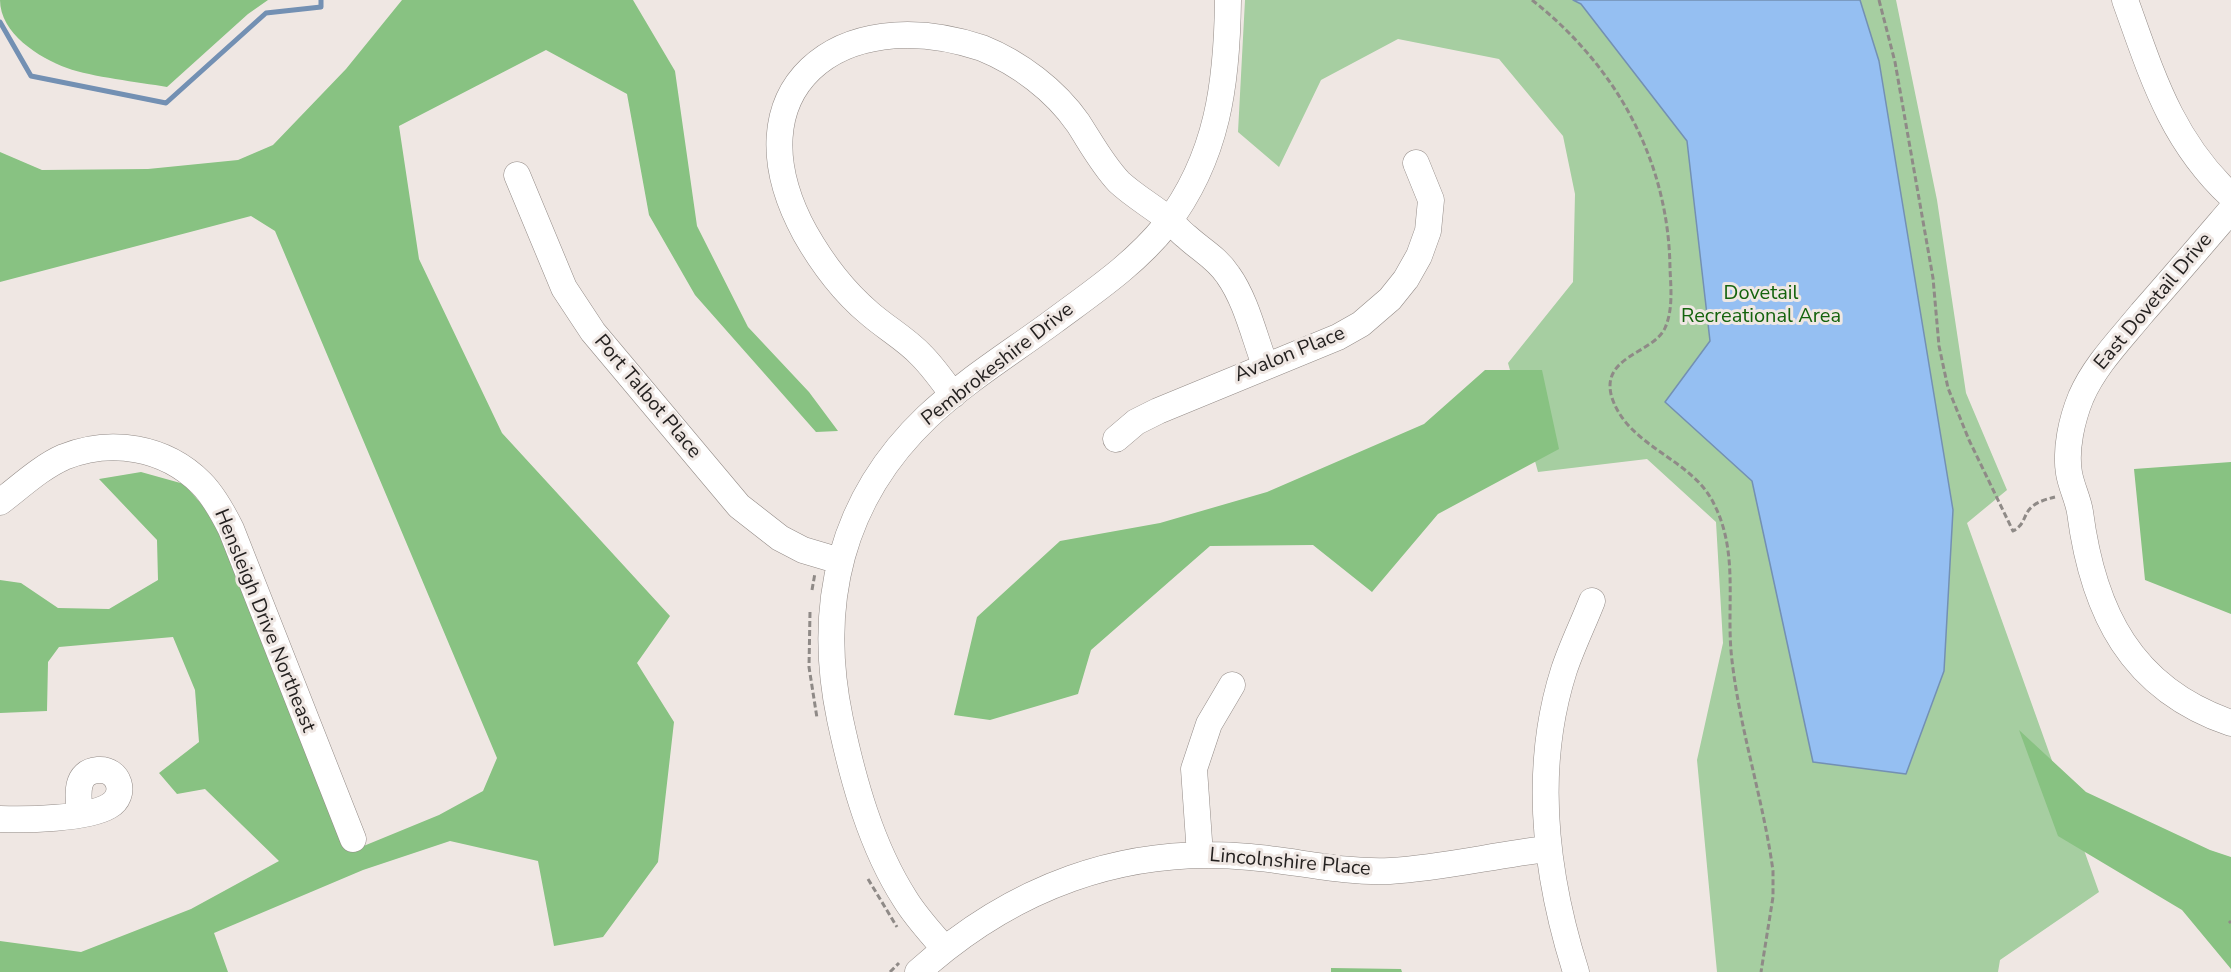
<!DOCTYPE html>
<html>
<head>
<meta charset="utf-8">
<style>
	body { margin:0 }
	canvas { display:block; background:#efe7e3 }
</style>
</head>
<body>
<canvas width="2231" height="972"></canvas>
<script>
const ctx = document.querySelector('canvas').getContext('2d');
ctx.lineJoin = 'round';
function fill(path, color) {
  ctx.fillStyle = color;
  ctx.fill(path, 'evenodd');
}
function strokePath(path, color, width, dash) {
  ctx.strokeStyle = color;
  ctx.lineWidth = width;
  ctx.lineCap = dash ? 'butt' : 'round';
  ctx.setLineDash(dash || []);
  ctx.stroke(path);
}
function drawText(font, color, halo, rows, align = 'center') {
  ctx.font = font + ' "Nunito Sans",sans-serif';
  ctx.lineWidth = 6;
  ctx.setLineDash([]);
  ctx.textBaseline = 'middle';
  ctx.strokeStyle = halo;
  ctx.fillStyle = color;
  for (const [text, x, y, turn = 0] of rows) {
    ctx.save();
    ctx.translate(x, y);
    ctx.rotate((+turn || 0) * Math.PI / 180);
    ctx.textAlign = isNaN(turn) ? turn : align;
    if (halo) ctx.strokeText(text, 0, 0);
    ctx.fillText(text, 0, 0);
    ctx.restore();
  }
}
fill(new Path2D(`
	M 1245,0 L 1896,0 L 1937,200 L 1966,393 L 2007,490 L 1967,523 L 2099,892 L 2000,960 L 1998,972 L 1717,972 L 1697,760 L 1723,643 L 1716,522 L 1647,459 L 1538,472 L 1508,363 L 1573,282 L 1575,194 L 1563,136 L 1499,59 L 1398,39 L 1321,80 L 1279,167 L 1238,132 Z`), '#a6cea1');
fill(new Path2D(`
	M 0,0 L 268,0 L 248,14 L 167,87 C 138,82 92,77 67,68 C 39,58 0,33 0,0 Z
	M 402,0 L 633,0 L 675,71 L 697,226 L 748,327 L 809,392 L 838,431 L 816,432 L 695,295 L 649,215 L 627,94 L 546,50 L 399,126 L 419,259 L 502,433 L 670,616 L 637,663 L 674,722 L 658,862 L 603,937 L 554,946 L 538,861 L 450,841 L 363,870 L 214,933 L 228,972 L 0,972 L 0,941 L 81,952 L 191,909 L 279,861 L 205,789 L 177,794 L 159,773 L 199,742 L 195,690 L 173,637 L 59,647 L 48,662 L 47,711 L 0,713 L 0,580 L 21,583 L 58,608 L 109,609 L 158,580 L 157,540 L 99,479 L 141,472 L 184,484 L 224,530 L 349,852 L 439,815 L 483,791 L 497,758 L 275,231 L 251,216 L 0,282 L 0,152 L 42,170 L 148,169 L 238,160 L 273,145 L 346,69 Z
	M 1485,370 L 1542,370 L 1559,449 L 1438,514 L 1372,592 L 1313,545 L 1210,546 L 1091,650 L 1078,694 L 990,720 L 954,715 L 977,617 L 1060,541 L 1160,523 L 1267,492 L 1424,424 Z
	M 2231,462 L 2231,614 L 2145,580 L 2134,469 Z
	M 2019,730 L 2086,792 L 2210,850 L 2231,857 L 2231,969 L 2182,910 L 2058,836 Z
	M 1331,968 L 1401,969 L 1402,972 L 1331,972 Z`), '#88c282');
const water = new Path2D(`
	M 1573,0 L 1860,0 L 1879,61 L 1953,510 L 1944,671 L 1906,774 L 1813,762 L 1752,481 L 1665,402 L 1710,341 L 1687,141 L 1581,4 Z`);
fill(water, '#95bff2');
strokePath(water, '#7390b3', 1.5);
strokePath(new Path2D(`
	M 0,22 L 31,76 L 166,103 L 266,13 L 321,7 L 321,0`), '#7390b3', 5);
const minor = new Path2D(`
	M 2125,0 C 2152,75 2171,140 2231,196
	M 517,175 L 564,288 L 593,332 L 739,506 L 780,538 L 803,550 L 840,561
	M 2231,210 C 2201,245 2172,279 2142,313 C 2120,340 2095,365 2081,397 C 2072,419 2065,449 2069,473 C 2071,486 2078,499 2080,512 C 2093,612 2131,689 2231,723
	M 953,395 C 943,381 933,367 921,355 C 906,339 886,328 869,313 C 843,291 822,263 805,233 C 727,90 839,0 982,48 C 1019,63 1055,90 1078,123 C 1091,143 1102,164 1119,182 C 1134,196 1152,206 1168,219 C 1175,225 1180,232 1187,237 C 1201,250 1217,258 1228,275 C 1246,300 1254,336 1265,365
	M 1116,439 L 1136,422 L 1158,411 L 1338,337 L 1361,324 L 1390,299 L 1406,279 L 1419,256 L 1428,231 L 1431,200 L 1416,163
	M 0,502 C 20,487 41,467 64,457 C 111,438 165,447 201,483 C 214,496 223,513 231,529 L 353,839
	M 0,819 C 26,820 87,819 109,806 C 128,795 119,768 98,770 C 74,772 78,797 80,814
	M 1200,855 L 1194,769 L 1209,724 L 1232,685
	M 944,948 C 931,933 916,917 905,899 C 871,846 853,780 840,719 C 816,604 841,499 927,417 C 965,381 1012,352 1054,321 C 1093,292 1135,264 1166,225 C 1218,157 1227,83 1228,0
	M 918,972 C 1011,888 1123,845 1250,857 C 1297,861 1342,873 1390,871 C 1442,868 1495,855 1547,849
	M 1576,972 C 1545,874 1532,770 1564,670 C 1572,646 1583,624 1592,601`);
strokePath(minor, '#938b87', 27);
strokePath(new Path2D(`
	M 1532,0 C 1616,66 1669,161 1670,269 C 1671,289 1673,310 1665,328 C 1653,354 1599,356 1612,398 C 1629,448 1692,458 1714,504 C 1738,551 1727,601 1731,651 C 1738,725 1763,797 1773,871 L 1773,897 L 1761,972
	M 1879,0 L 1895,62 L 1933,278 L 1939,346 L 1948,388 L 1969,440 L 2013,531 C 2032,521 2016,506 2055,497
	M 812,590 L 815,573
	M 810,612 L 809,667 L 817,718
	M 868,879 L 897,927
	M 2229,921 L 2231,923
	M 890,972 L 899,963`), '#8f8a87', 3, [6, 3]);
strokePath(minor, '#fff', 26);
drawText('20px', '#14630d', '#efe7e3', [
	["Dovetail",1761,294],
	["Recreational Area",1761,317]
]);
drawText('20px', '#242120', '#efe7e3', [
	["East Dovetail Drive",2154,302,-50],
	["Avalon Place",1290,355,-22],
	["Pembrokeshire Drive",998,365,-38],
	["Port Talbot Place",647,397,50],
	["Hensleigh Drive Northeast",264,621,68],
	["Lincolnshire Place",1290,863,5]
]);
</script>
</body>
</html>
